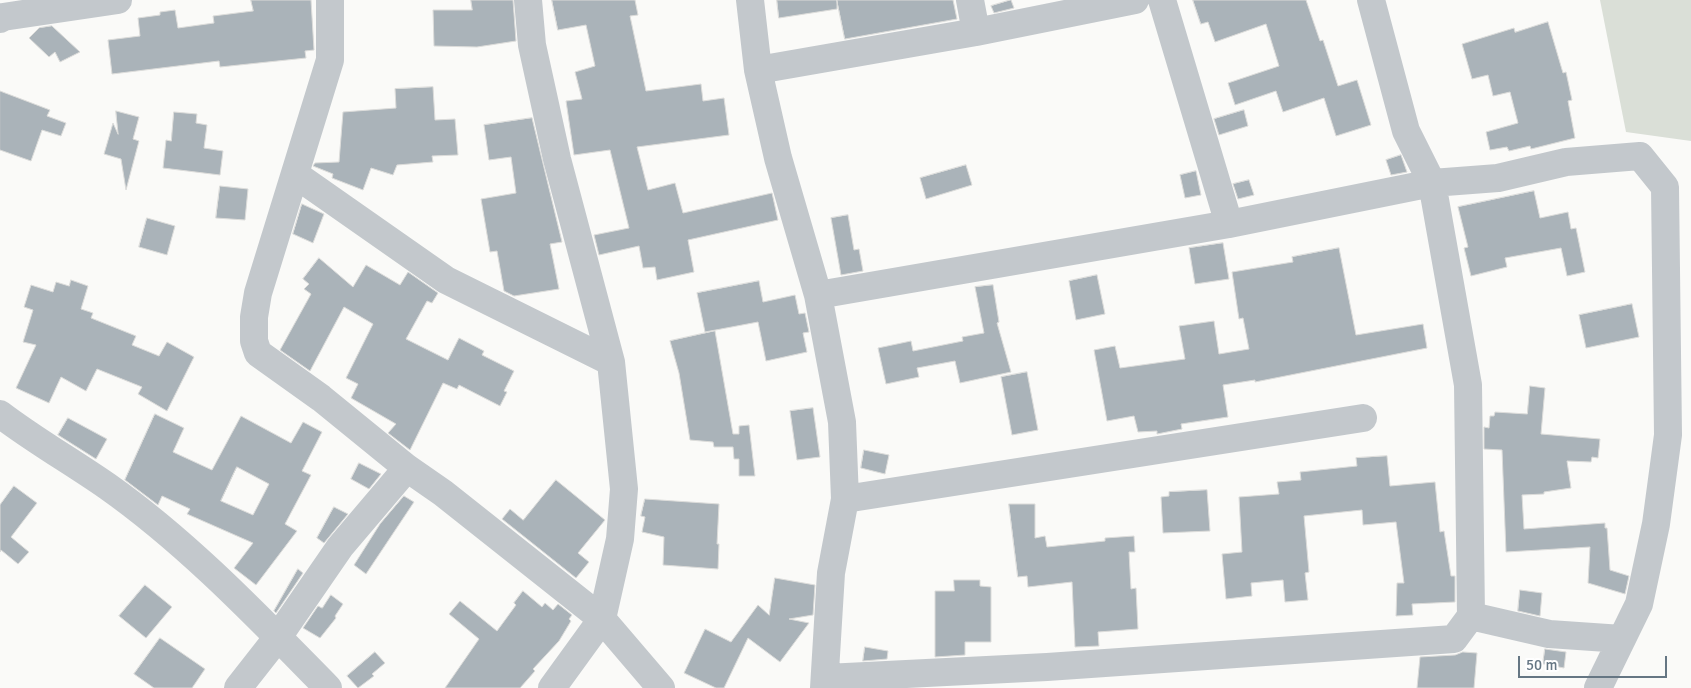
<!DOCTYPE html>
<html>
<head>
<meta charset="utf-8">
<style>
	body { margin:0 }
	#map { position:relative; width:1691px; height:688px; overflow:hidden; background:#fafaf8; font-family:Signika,sans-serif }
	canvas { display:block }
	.scale { position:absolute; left:1518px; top:656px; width:149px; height:22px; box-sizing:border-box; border:2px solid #657683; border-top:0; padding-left:6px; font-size:15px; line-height:18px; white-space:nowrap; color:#657683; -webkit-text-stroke:4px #fff; paint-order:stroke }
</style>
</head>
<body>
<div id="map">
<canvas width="1691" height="688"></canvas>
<div class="scale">50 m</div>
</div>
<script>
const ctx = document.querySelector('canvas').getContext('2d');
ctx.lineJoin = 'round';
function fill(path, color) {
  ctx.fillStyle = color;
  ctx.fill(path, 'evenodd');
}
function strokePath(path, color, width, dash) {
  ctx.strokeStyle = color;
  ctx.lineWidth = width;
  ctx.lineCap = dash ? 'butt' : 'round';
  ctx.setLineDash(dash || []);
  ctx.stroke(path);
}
fill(new Path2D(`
	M 1600,0 L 1691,0 L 1691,141 L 1626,132 Z`), '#dadfd7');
const building = new Path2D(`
	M 251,0 L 311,0 L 314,50 L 305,51 L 306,58 L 220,67 L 219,61 L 112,74 L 108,40 L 140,36 L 138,18 L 160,15 L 160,12 L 175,10 L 178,28 L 214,23 L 213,16 L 253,11 Z
	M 471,0 L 513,0 L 516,41 L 477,47 L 434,46 L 433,10 L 472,10 Z
	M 552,0 L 635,0 L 638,15 L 630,16 L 646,91 L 701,84 L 703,101 L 724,98 L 729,135 L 637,147 L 648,190 L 675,183 L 683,213 L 772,193 L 778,220 L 688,240 L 694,272 L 657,280 L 655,267 L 643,268 L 639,246 L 599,255 L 594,235 L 629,228 L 610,150 L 574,155 L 566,101 L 582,99 L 575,72 L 595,66 L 586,25 L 558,30 Z
	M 777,0 L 837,0 L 837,9 L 779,18 Z
	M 837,0 L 953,0 L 957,19 L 845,39 Z
	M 1011,0 L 1014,8 L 994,13 L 991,6 Z
	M 1193,0 L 1306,0 L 1320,41 L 1323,40 L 1338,86 L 1357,80 L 1371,125 L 1336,136 L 1324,98 L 1283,112 L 1276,91 L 1235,105 L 1228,83 L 1279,66 L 1266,24 L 1215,42 L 1208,22 L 1201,24 Z
	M 1548,22 L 1563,73 L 1566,72 L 1572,100 L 1568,101 L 1575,138 L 1531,149 L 1530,146 L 1509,151 L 1507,147 L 1490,150 L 1486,132 L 1518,123 L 1510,92 L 1493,96 L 1488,75 L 1472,79 L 1462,44 L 1514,28 L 1515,32 Z
	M 52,26 L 80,52 L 60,62 L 55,52 L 49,57 L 29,38 L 39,28 Z
	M 433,87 L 435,120 L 455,119 L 458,155 L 432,156 L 433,162 L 397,165 L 393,175 L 371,168 L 363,190 L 332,178 L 333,174 L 313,166 L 315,163 L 339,162 L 343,112 L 396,108 L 395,89 Z
	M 0,91 L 50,110 L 47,116 L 66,123 L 61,136 L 42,130 L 31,161 L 0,150 Z
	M 1244,110 L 1248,126 L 1219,135 L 1214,119 Z
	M 116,111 L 139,117 L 133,139 L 139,141 L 126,190 L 121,159 L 104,154 L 113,123 L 118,134 Z
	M 174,112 L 197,114 L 196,123 L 207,125 L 204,148 L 223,151 L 220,175 L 163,168 L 166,140 L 171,141 Z
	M 532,118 L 562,242 L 550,244 L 559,289 L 514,296 L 504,291 L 497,251 L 490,252 L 481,199 L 516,193 L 511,157 L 489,160 L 484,125 Z
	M 1401,155 L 1407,172 L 1391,175 L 1386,160 Z
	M 966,165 L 972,185 L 926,199 L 920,178 Z
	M 1196,171 L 1201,195 L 1185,198 L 1180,175 Z
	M 1249,180 L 1254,195 L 1238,199 L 1233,184 Z
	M 220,186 L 248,189 L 245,220 L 216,218 Z
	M 1534,191 L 1540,218 L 1568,212 L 1571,229 L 1576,228 L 1585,272 L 1567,276 L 1561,248 L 1505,258 L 1507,267 L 1471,276 L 1464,248 L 1468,247 L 1458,207 Z
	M 302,204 L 324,214 L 313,243 L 293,234 Z
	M 848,215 L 854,250 L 859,249 L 863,271 L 841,275 L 831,218 Z
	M 147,218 L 175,226 L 167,255 L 139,247 Z
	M 1223,243 L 1229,279 L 1195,284 L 1189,248 Z
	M 1339,248 L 1356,335 L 1423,324 L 1427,348 L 1255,382 L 1255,380 L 1223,385 L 1228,417 L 1181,424 L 1182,429 L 1157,434 L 1157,431 L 1138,432 L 1134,416 L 1107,421 L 1094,350 L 1115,346 L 1120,368 L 1185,359 L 1179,326 L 1214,321 L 1219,354 L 1249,349 L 1243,318 L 1239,319 L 1232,272 L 1293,262 L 1292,257 Z
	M 319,258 L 353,287 L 366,265 L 400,285 L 408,272 L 438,293 L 432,303 L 427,301 L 406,339 L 448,360 L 459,338 L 484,351 L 482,355 L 514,371 L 504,391 L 507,392 L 500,406 L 459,385 L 457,389 L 443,383 L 410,450 L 388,433 L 396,424 L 351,398 L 358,384 L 346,378 L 373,324 L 344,307 L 310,371 L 280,350 L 311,294 L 304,289 L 309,284 L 303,279 Z
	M 1097,275 L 1105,314 L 1076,320 L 1069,281 Z
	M 71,280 L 88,286 L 81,309 L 93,313 L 91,318 L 136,336 L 132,345 L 159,356 L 167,342 L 194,357 L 167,411 L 138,394 L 142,387 L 97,369 L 86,391 L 61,377 L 49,403 L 16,388 L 36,345 L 23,342 L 33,310 L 24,307 L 31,285 L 53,292 L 56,282 L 69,286 Z
	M 759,281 L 763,302 L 795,295 L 799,314 L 805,313 L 809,332 L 803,333 L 807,352 L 766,361 L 758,322 L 705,332 L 697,293 Z
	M 993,285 L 999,322 L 997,323 L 1011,372 L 960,383 L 955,361 L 917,368 L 919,377 L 886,384 L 878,348 L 911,341 L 913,351 L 963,341 L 962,337 L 984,333 L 975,287 Z
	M 1632,304 L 1639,337 L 1586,348 L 1579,315 Z
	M 715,331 L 733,434 L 739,434 L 739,426 L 749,425 L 755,476 L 739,476 L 739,459 L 734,459 L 733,447 L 714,447 L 713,442 L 690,440 L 679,373 L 670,341 Z
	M 1027,372 L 1038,430 L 1012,435 L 1001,377 Z
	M 1530,386 L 1545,388 L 1541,434 L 1600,439 L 1598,458 L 1592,457 L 1591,462 L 1567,461 L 1571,488 L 1544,492 L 1544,494 L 1522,495 L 1524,529 L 1605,523 L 1605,528 L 1607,528 L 1610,570 L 1629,576 L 1625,594 L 1588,583 L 1590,547 L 1506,552 L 1502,450 L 1484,449 L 1484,427 L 1489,428 L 1490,416 L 1494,416 L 1495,412 L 1527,414 Z
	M 813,408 L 820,457 L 797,460 L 790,411 Z
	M 155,414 L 184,428 L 173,452 L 212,470 L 241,416 L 291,443 L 303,422 L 322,432 L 302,471 L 311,475 L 285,524 L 297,531 L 256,585 L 234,568 L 253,543 L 187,514 L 190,509 L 162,496 L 158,505 L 125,480 ZM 237,467 L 269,484 L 253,515 L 221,501 Z
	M 68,418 L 107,439 L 96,459 L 58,435 Z
	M 864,450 L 889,455 L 885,474 L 861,468 Z
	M 1387,456 L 1390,486 L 1435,482 L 1440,532 L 1444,531 L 1451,576 L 1455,576 L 1455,602 L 1412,604 L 1413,615 L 1396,616 L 1397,583 L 1404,583 L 1396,522 L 1363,525 L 1362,510 L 1304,516 L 1309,572 L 1305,573 L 1308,600 L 1285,602 L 1283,580 L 1251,583 L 1252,596 L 1226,599 L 1222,554 L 1242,552 L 1239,497 L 1279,494 L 1277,482 L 1301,480 L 1300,472 L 1357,466 L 1356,458 Z
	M 359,463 L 381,474 L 369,489 L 351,479 Z
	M 556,480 L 605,520 L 578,553 L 589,562 L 576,578 L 502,519 L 510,509 L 523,520 Z
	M 14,486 L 37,503 L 11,537 L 29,552 L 18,564 L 1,550 L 0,552 L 0,505 Z
	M 1207,490 L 1210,531 L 1163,533 L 1161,497 L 1169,496 L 1169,492 Z
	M 404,496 L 414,502 L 366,574 L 354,565 L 380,524 Z
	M 645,499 L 719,504 L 717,544 L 719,544 L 718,569 L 663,565 L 664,537 L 642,532 L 645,517 L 641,516 Z
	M 1009,504 L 1035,504 L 1035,538 L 1045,536 L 1047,547 L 1105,541 L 1105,538 L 1134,536 L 1135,552 L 1129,552 L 1131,589 L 1136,588 L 1138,629 L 1098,632 L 1099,646 L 1075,647 L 1072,582 L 1028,587 L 1027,576 L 1018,577 Z
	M 334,507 L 348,514 L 324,543 L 317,538 Z
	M 298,569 L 303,573 L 276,613 L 274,611 Z
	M 775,578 L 815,585 L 813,615 L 789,619 L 809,623 L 780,662 L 748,638 L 724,688 L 716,688 L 684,673 L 705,629 L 731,642 L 758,605 L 769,615 Z
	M 954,580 L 980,580 L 980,586 L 991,587 L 991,642 L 965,642 L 965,655 L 935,657 L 935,591 L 954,591 Z
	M 145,585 L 172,607 L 146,638 L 119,616 Z
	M 1520,590 L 1542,593 L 1540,616 L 1518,611 Z
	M 523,591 L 542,607 L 545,603 L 553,610 L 558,604 L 572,615 L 569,619 L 571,621 L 559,641 L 533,669 L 535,671 L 520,688 L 445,688 L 479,639 L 449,614 L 460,601 L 497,631 L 516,605 L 514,603 Z
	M 331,595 L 343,604 L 335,616 L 336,618 L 320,638 L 303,628 L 318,606 L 322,608 Z
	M 160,638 L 205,669 L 192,688 L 154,688 L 134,674 Z
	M 865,647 L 888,651 L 887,659 L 863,661 Z
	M 1545,649 L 1566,652 L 1564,668 L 1543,664 Z
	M 375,652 L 385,663 L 372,674 L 374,676 L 358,688 L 347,676 Z
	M 1463,652 L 1477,653 L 1474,688 L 1417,688 L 1420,657 L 1455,655 Z`);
fill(building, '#aab3b9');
strokePath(building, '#dcdcda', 1);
strokePath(new Path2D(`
	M 330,0 L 330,60 L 258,293 L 254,317 L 254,341 L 258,353 L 321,398 L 407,468 L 443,493 L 602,619 L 661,688
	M 528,0 L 532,45 L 557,159 L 611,362 L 624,489 L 620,539 L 602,619 L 552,688
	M 750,0 L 758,70 L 778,158 L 818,295 L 842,422 L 845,499 L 831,573 L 824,688
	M 970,0 L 976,32 L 1135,0
	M 1162,0 L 1229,224
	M 0,19 L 3,17 L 118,0
	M 758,70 L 976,32
	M 296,175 L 446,280 L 611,362
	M 818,295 L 1229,224 L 1432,183 L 1498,178 L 1566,162 L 1640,156 L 1665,187 L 1668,435 L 1656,524 L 1639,604 L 1598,688
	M 0,414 C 34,440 71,461 107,486 C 188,543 259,618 328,688
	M 845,499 L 1363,418
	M 1471,616 L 1549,634 L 1622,639
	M 826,678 L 1047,667 L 1454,639 L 1471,616 L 1468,385 L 1432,183 L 1406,131 L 1371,0
	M 238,688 L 278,637 L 340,547 L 407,468`), '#c3c8cc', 28);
</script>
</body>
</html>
